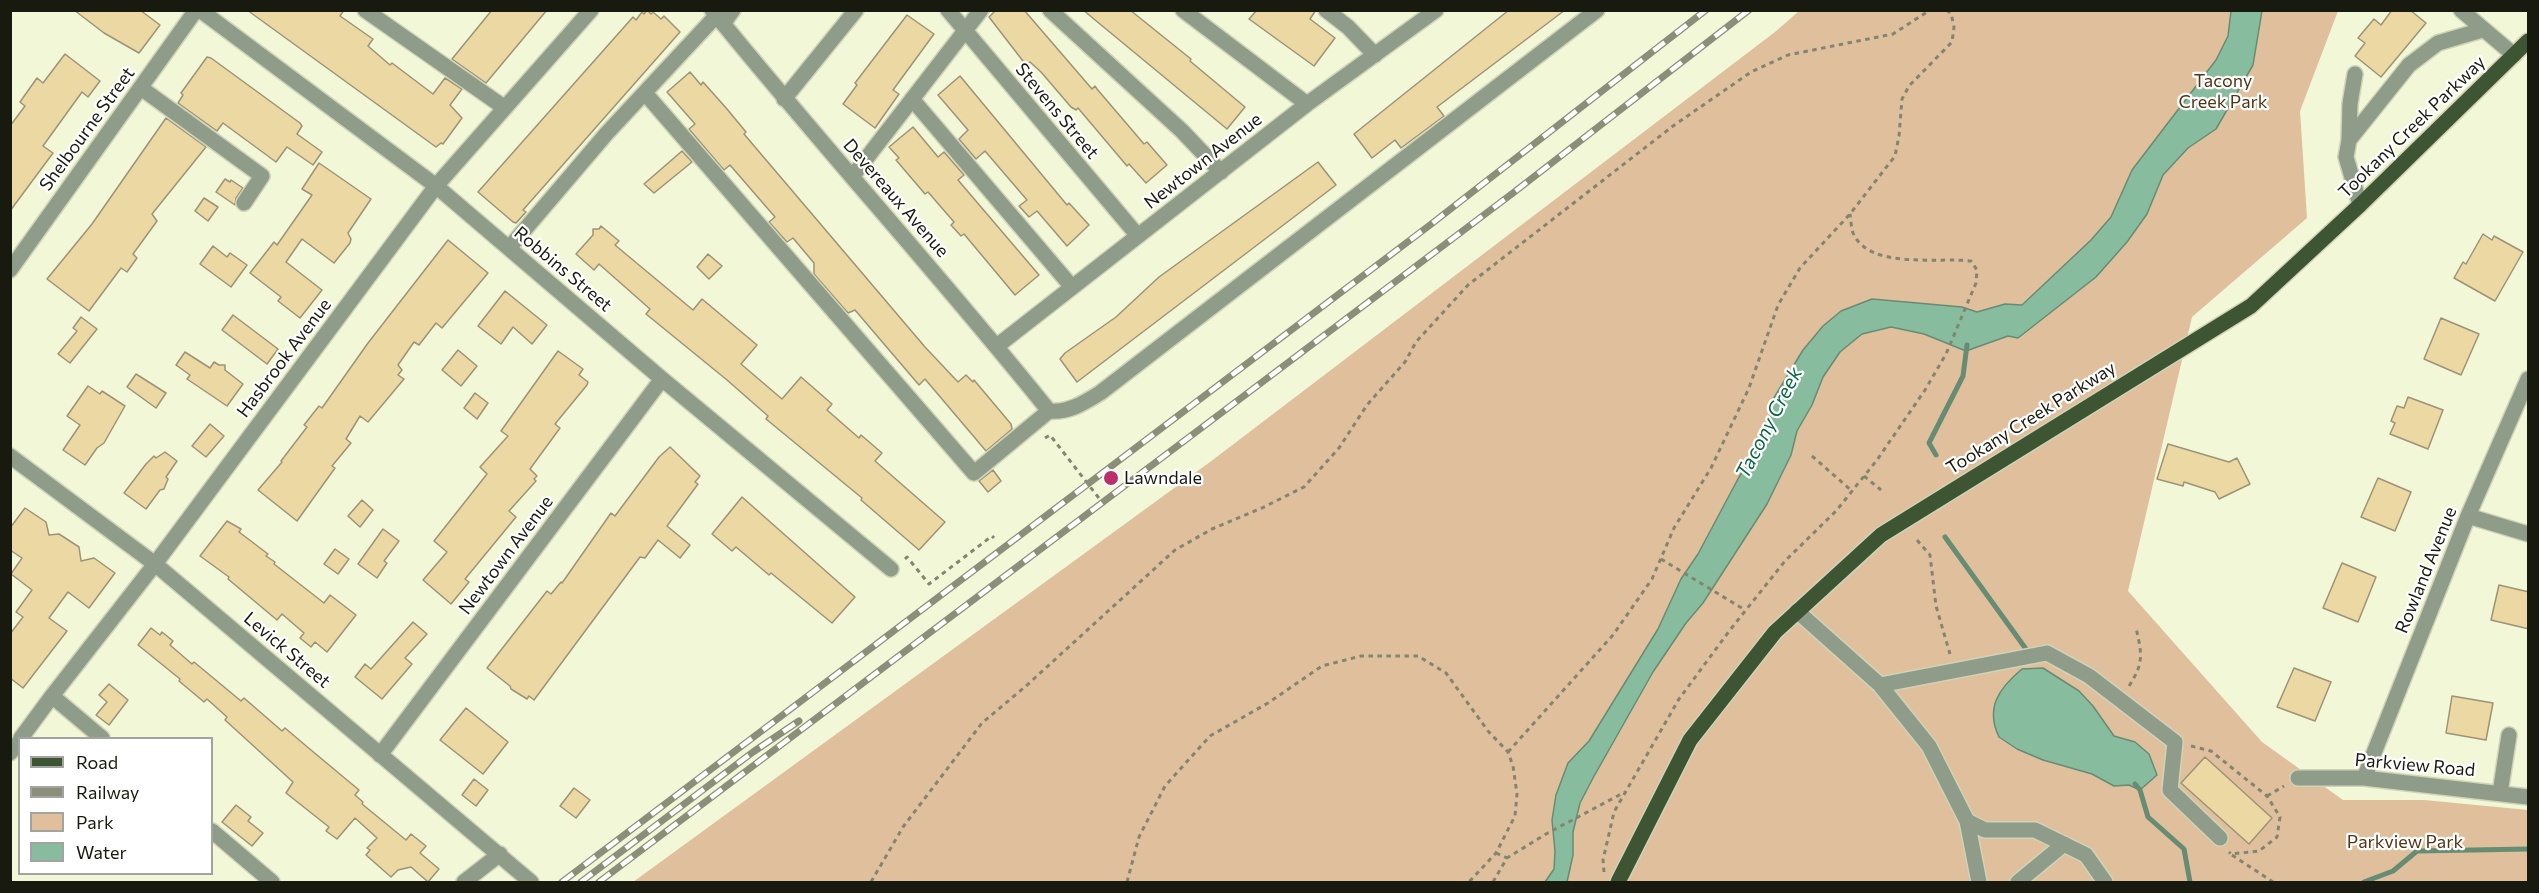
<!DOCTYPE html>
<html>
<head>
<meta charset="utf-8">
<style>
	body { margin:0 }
	#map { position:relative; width:2539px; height:893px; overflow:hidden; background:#f2f7d7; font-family:Commissioner,sans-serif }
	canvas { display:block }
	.frame { position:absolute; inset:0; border:12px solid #191a0f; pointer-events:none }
	.legend { position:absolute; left:18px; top:737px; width:195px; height:138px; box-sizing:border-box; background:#fff; border:2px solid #a3a39f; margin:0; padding:8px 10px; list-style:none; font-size:18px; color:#191a0f }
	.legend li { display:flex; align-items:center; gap:12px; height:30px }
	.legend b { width:30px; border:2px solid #a3a39f }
</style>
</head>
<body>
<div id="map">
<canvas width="2539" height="893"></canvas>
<div class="frame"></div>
<ul class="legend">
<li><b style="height:8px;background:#3e5533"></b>Road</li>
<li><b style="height:8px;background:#8b8e78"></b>Railway</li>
<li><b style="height:16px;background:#e0bf9c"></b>Park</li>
<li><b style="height:16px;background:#87bd9e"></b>Water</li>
</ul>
</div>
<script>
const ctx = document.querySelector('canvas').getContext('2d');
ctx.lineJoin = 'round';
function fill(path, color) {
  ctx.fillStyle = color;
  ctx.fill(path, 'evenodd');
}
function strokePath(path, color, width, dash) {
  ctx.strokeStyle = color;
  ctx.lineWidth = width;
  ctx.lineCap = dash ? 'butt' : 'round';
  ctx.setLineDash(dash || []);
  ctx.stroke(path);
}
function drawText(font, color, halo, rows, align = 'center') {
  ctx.font = font + ' Commissioner,sans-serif';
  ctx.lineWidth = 4.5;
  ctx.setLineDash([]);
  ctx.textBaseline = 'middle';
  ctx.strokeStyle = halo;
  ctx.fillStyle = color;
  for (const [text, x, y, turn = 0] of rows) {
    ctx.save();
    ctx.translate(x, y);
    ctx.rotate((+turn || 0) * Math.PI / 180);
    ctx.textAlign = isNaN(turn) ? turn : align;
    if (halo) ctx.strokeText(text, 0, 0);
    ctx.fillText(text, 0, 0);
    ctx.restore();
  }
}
fill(new Path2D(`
	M 1799,11 L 2338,11 L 2300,111 L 2307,218 L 2192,317 L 2128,591 L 2262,742 L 2343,800 L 2424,800 L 2528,810 L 2528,882 L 633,882 L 1210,462 L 1775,32 Z`), '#e0bf9c');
const water = new Path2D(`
	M 2231,11 L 2262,11 L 2253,65 L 2216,129 L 2188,148 L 2163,175 L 2147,214 L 2127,242 L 2096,277 L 2018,338 L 2008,336 L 1966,351 L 1924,334 L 1891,327 L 1862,334 L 1840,352 L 1823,377 L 1812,405 L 1797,431 L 1791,455 L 1767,504 L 1703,603 L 1686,623 L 1653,672 L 1593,778 L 1580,803 L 1573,832 L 1573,855 L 1567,882 L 1545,882 L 1554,869 L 1555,851 L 1552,820 L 1556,795 L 1568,763 L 1589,741 L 1658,629 L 1681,579 L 1698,554 L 1739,477 L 1757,449 L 1768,427 L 1772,401 L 1803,350 L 1823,326 L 1841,311 L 1872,299 L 1962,307 L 1977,312 L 2005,304 L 2022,305 L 2091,240 L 2111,217 L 2132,170 L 2216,60 L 2228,36 Z
	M 2043,668 L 2079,691 L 2093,706 L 2114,736 L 2135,742 L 2149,754 L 2157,775 L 2140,790 L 2129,785 L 2114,786 L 2092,774 L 2043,760 L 2017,749 L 1999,737 C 1985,708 1999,688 2022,669 Z`);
fill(water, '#87bd9e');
strokePath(water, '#668c73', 1.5);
strokePath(new Path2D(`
	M 1936,455 L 1929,443 L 1963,376 L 1967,345
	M 1945,537 L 2026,649
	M 2135,784 L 2140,790 L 2148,817 L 2184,849 L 2190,882
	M 2364,882 L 2393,871 L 2417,851 L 2528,849`), '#668c73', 5);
const building = new Path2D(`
	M 74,10 L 140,10 L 160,25 L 139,53 L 104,33 Z
	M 247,10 L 344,10 L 340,16 L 373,39 L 368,46 L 390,65 L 392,63 L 433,94 L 445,78 L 462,89 L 450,105 L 462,118 L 443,144 L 441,143 L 436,147 Z
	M 492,10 L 547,10 L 486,83 L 452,59 Z
	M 647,10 L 651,14 L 653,12 L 661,19 L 664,16 L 680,32 L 523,210 L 526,212 L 516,223 L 513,222 L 478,192 L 633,17 L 636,20 L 642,12 L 644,14 Z
	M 996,10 L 1024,10 L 1092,89 L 1095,86 L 1097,89 L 1144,144 L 1147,142 L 1167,165 L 1146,183 L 1129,164 L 1127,166 L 1078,108 L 1076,110 L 1071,107 L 1041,72 L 1030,62 L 1026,65 L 989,17 Z
	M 1083,10 L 1130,10 L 1191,59 L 1190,61 L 1245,107 L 1227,129 Z
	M 1257,10 L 1316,10 L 1310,19 L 1335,38 L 1314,66 L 1249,19 Z
	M 1509,10 L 1565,10 L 1437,107 L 1444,116 L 1401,148 L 1395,140 L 1372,158 L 1354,134 Z
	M 2392,10 L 2410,10 L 2426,23 L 2381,77 L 2355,56 L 2365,43 L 2358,38 L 2374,19 L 2381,25 Z
	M 907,15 L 934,34 L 893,90 L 899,94 L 875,128 L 843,104 L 857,85 L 855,83 Z
	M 65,54 L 100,81 L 88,97 L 82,92 L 43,146 L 53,153 L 10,211 L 10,126 L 25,106 L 20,102 L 37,78 L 43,83 Z
	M 207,57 L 211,58 L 300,123 L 302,126 L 297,134 L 322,152 L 313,165 L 287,147 L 276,162 L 223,123 L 217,131 L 178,103 L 183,95 L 181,93 Z
	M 690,72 L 701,85 L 703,82 L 727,109 L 746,132 L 744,134 L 925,347 L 958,382 L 966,375 L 973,382 L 974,380 L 1011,424 L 1012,429 L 986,451 L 925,379 L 919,385 L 855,310 L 848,313 L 814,274 L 814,263 L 793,238 L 787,242 L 769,222 L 775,217 L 730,165 L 724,170 L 689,129 L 695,124 L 667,92 Z
	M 960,76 L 1067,205 L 1069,203 L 1089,225 L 1067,246 L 1037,211 L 1029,217 L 1019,206 L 1027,200 L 985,151 L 976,159 L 959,139 L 968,130 L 938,95 Z
	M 166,118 L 206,147 L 152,214 L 157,221 L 133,254 L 137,258 L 127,272 L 121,268 L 89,311 L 47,279 L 92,224 Z
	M 913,127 L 938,157 L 944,152 L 964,175 L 958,180 L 1039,275 L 1015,295 L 964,234 L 961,236 L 951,225 L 954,222 L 928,192 L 925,194 L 896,160 L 899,158 L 889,147 Z
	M 682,151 L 692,162 L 654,193 L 644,184 Z
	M 1318,162 L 1336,185 L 1077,382 L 1060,359 L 1065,353 L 1116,317 L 1159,277 Z
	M 319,163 L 371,199 L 348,233 L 351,239 L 350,243 L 334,263 L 302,239 L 286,262 L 322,290 L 300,318 L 278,301 L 281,297 L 250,273 L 274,242 L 277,245 L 312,195 L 302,189 Z
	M 225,179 L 230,182 L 231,180 L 243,188 L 236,198 L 235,205 L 216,192 Z
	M 204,198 L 218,207 L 208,221 L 195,211 Z
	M 601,226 L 619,241 L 615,245 L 693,310 L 702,299 L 757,345 L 741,364 L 782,399 L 801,377 L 832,404 L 827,410 L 859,438 L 861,435 L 882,453 L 875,461 L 945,522 L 919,550 L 861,500 L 862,498 L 766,419 L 768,416 L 727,380 L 646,314 L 650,309 L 599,264 L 594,270 L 576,254 L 593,235 L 593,229 L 599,229 Z
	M 2483,234 L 2492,240 L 2494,236 L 2523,252 L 2495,301 L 2454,278 L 2463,262 L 2466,264 Z
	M 448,240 L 488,273 L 442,328 L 436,323 L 419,345 L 414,342 L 398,365 L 402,370 L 398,375 L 404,379 L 368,422 L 360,416 L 346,439 L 351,443 L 332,466 L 335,468 L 297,521 L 258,490 L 282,462 L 281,461 L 307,427 L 304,425 L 319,406 L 322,408 L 368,343 Z
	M 213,246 L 227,257 L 230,253 L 247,265 L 231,287 L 200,264 Z
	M 708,254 L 722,266 L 709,279 L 697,267 Z
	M 505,291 L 547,325 L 532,344 L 513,327 L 501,344 L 478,326 Z
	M 233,315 L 278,349 L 267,364 L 222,330 Z
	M 81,317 L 97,329 L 70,363 L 58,354 L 77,331 L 73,328 Z
	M 2441,318 L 2479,334 L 2461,375 L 2424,359 Z
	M 458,350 L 477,366 L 461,386 L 442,370 Z
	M 558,351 L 583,369 L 579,375 L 588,382 L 587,385 L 555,424 L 560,428 L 530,469 L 537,476 L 534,479 L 536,481 L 509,511 L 516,517 L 465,579 L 469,582 L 451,604 L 423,580 L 447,552 L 434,541 L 487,474 L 480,467 L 508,436 L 501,431 Z
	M 185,352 L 210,368 L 214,362 L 219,365 L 225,365 L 225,370 L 243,384 L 227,406 L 187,379 L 190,375 L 176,365 Z
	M 136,374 L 166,393 L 156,408 L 127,387 Z
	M 88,386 L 100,394 L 102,391 L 125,406 L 104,443 L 97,448 L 85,465 L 63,450 L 80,425 L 67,416 Z
	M 475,393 L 488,403 L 477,419 L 464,408 Z
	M 2408,397 L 2443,410 L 2428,449 L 2390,434 L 2395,423 L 2391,421 L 2397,406 L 2404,408 Z
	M 210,424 L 224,436 L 206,457 L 192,446 Z
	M 2168,444 L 2229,462 L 2237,458 L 2250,484 L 2219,499 L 2215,492 L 2184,482 L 2183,486 L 2157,479 Z
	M 670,447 L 700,476 L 695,482 L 698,484 L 667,526 L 690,545 L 680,558 L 658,540 L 645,558 L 640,557 L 534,700 L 529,696 L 527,699 L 511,689 L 510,686 L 487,668 L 547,591 L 551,594 L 561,582 L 562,583 L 611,513 L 615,516 L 659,457 Z
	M 165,452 L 177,461 L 166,477 L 168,479 L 164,489 L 160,490 L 146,509 L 124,493 L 146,464 L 154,456 L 156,458 Z
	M 993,470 L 1001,481 L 988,492 L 979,481 Z
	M 2378,478 L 2411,492 L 2395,531 L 2361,517 Z
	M 742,497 L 855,597 L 832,623 L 771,573 L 769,575 L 736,547 L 732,551 L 712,534 Z
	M 362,500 L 373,510 L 360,527 L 348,516 Z
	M 25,508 L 46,522 L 49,535 L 59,534 L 79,547 L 81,561 L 94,558 L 115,573 L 89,608 L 68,592 L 49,618 L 67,631 L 23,688 L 10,678 L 10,634 L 23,617 L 16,612 L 32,590 L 11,574 L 22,558 L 10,550 L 10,528 Z
	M 227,521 L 241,529 L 239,532 L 268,554 L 266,556 L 275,562 L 274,564 L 324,603 L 330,595 L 356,615 L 327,652 L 315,642 L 311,647 L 300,638 L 304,633 L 282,614 L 277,620 L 228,579 L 229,577 L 200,556 Z
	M 383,529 L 399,541 L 384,561 L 387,563 L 377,578 L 358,564 Z
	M 335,549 L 349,559 L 338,574 L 324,564 Z
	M 2342,563 L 2376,577 L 2358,622 L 2323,608 Z
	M 2499,585 L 2529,592 L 2529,629 L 2491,620 Z
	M 413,622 L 427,634 L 405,658 L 412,664 L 382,699 L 355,677 L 365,664 L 371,669 Z
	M 151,628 L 160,635 L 162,632 L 173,641 L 170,645 L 192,664 L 194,662 L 241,701 L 244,698 L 282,731 L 285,728 L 305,745 L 359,790 L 355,795 L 363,802 L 362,804 L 406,840 L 411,834 L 426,846 L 420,853 L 439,869 L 428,882 L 411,867 L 398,870 L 391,877 L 366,855 L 370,850 L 367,848 L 377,838 L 355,818 L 337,839 L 326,831 L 329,827 L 286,793 L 293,782 L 225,720 L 227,717 L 207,699 L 204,702 L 179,681 L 180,679 L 138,645 Z
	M 2294,668 L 2331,682 L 2315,721 L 2277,707 Z
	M 109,684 L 128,700 L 109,725 L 96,715 L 107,702 L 99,695 Z
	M 2452,696 L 2493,703 L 2486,740 L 2446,733 Z
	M 466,708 L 508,742 L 483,774 L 440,740 Z
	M 2205,757 L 2272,818 L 2249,844 L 2181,783 Z
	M 474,779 L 488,790 L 476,806 L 462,795 Z
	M 574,788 L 590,800 L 576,818 L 560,806 Z
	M 236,805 L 251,817 L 248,821 L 263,833 L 252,846 L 222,822 Z`);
fill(building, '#ebd8a3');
strokePath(building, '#9d9377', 1.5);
const minor = new Path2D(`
	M 200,10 L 436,186 L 662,379 L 891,569
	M 365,10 L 505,108
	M 712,10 C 822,146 940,275 1049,411
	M 948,10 L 1138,236
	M 1050,10 L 1182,131 L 1221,172
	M 1183,10 L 1307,104
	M 1326,10 L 1348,27 L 1375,55
	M 2461,10 L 2514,55
	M 723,24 L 733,10
	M 141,88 L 262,176 L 244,203
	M 645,93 L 974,473 L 1049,411 C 1068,413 1084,403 1100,393 C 1265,265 1432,139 1597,10
	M 784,99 L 856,10
	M 912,99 L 1072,287
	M 2349,140 L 2350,104 L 2355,74
	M 852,177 L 981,10
	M 2360,205 L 2346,157 L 2349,140 L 2409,65 L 2438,43 L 2482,30
	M 509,248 L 607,133 L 716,16
	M 10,270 L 196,10
	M 997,346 L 1307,104 L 1436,10
	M 10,456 L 155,564 L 531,882
	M 2468,516 L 2528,534
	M 1797,611 L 1880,685 L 1929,746 L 1967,821 L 1985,830 L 2035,830 L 2086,855 L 2105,882
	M 1880,685 L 2047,653 L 2089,676 L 2175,742 L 2170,790 L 2220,838
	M 52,696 L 102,738
	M 21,738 L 52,696 L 155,564 L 436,186 L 591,10
	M 10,753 L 20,741
	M 380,755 L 662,379
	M 2298,778 L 2364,778 L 2528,797
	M 2364,778 L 2468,516 L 2528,379
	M 2500,793 L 2509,735
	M 1967,821 L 1979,882
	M 212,831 L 272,882
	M 464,882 L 500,854
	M 2018,882 L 2064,844`);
const major = new Path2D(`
	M 1618,882 L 1690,740 L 1775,632 L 1881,535 L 2251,306 L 2360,205 L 2528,41`);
strokePath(minor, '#cfd4b7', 18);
strokePath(major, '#cfd4b7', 18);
strokePath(new Path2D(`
	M 1045,438 L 1050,435 L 1105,506
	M 1812,456 L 1852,491
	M 1864,476 L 1881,490
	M 1917,540 L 1930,555 L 1936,606 L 1950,654
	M 905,559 L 907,557 L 929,584 L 992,536 L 994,538
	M 1661,559 L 1745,610
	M 2129,686 C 2144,663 2142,654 2136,628
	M 2191,746 L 2211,751 L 2267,796 L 2280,817 L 2277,837 L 2259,851 L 2231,854 L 2229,852
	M 1508,752 L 1613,635 L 1652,579 L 1674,528 L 1711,468 L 1749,388 L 1778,305 L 1800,268 L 1850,214 L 1895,156 L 1899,136 L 1902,99 L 1909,86 L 1952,42 L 1954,27 L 1951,13 L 1946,10
	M 2267,796 L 2284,786
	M 1496,853 L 1507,858
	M 2232,855 L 2273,882
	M 1604,872 L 1603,860 L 1614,812 L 1679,699 L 1730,630 L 1785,561 L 1836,511 L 1877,460 L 1925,390 L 1946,354 L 1976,283 L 1977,270 L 1971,261 C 1939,257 1869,270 1853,233 C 1851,227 1851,220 1850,214
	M 871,882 L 903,827 L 982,723 L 1026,686 L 1175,550 L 1212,529 L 1262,508 L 1304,487 L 1339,448 L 1367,405 L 1405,362 L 1416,342 L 1468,285 L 1673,126 L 1751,72 L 1788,55 L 1893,34 L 1930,10
	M 1127,882 L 1139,837 L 1165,786 L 1210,736 L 1268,703 L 1322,666 L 1361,656 L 1418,656 L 1446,673 L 1488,731 L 1508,752 L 1513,766 L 1517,794 L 1515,816 L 1496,853 L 1469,882
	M 1493,882 L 1507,858 L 1546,834 L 1625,792`), '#828570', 3, [4.5, 4.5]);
strokePath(minor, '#8e9c89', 15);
strokePath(major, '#3e5533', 15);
const rail = new Path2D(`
	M 562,882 L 1430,225 L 1706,10
	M 581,882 L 753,752 L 799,721
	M 599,882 L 1513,193 L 1749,10`);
strokePath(rail, '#8b8e78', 7);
strokePath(rail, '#fff', 4.5, [14]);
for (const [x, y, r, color] of [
	[1111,478,8,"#ba306a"]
]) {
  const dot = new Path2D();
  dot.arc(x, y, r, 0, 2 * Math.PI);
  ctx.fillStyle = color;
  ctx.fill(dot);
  strokePath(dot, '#fff', 2);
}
drawText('18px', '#513514', '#fff', [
	["Tacony",2223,81],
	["Creek Park",2223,102],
	["Parkview Park",2405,842]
]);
drawText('18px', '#191a0f', '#fff', [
	["Stevens Street",1057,111,50],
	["Tookany Creek Parkway",2412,127,-44],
	["Shelbourne Street",87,129,-54],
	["Newtown Avenue",1203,161,-38],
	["Devereaux Avenue",896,198,49],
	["Robbins Street",563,269,40],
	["Hasbrook Avenue",284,358,-53],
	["Tookany Creek Parkway",2031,418,-32],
	["Newtown Avenue",506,555,-53],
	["Rowland Avenue",2426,570,-68],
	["Levick Street",287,650,40],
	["Parkview Road",2415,765,5]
]);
drawText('18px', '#191a0f', '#fff', [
	["Lawndale",1124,478]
], 'left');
drawText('italic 20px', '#096943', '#fff', [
	["Tacony Creek",1769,423,-63]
]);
</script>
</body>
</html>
